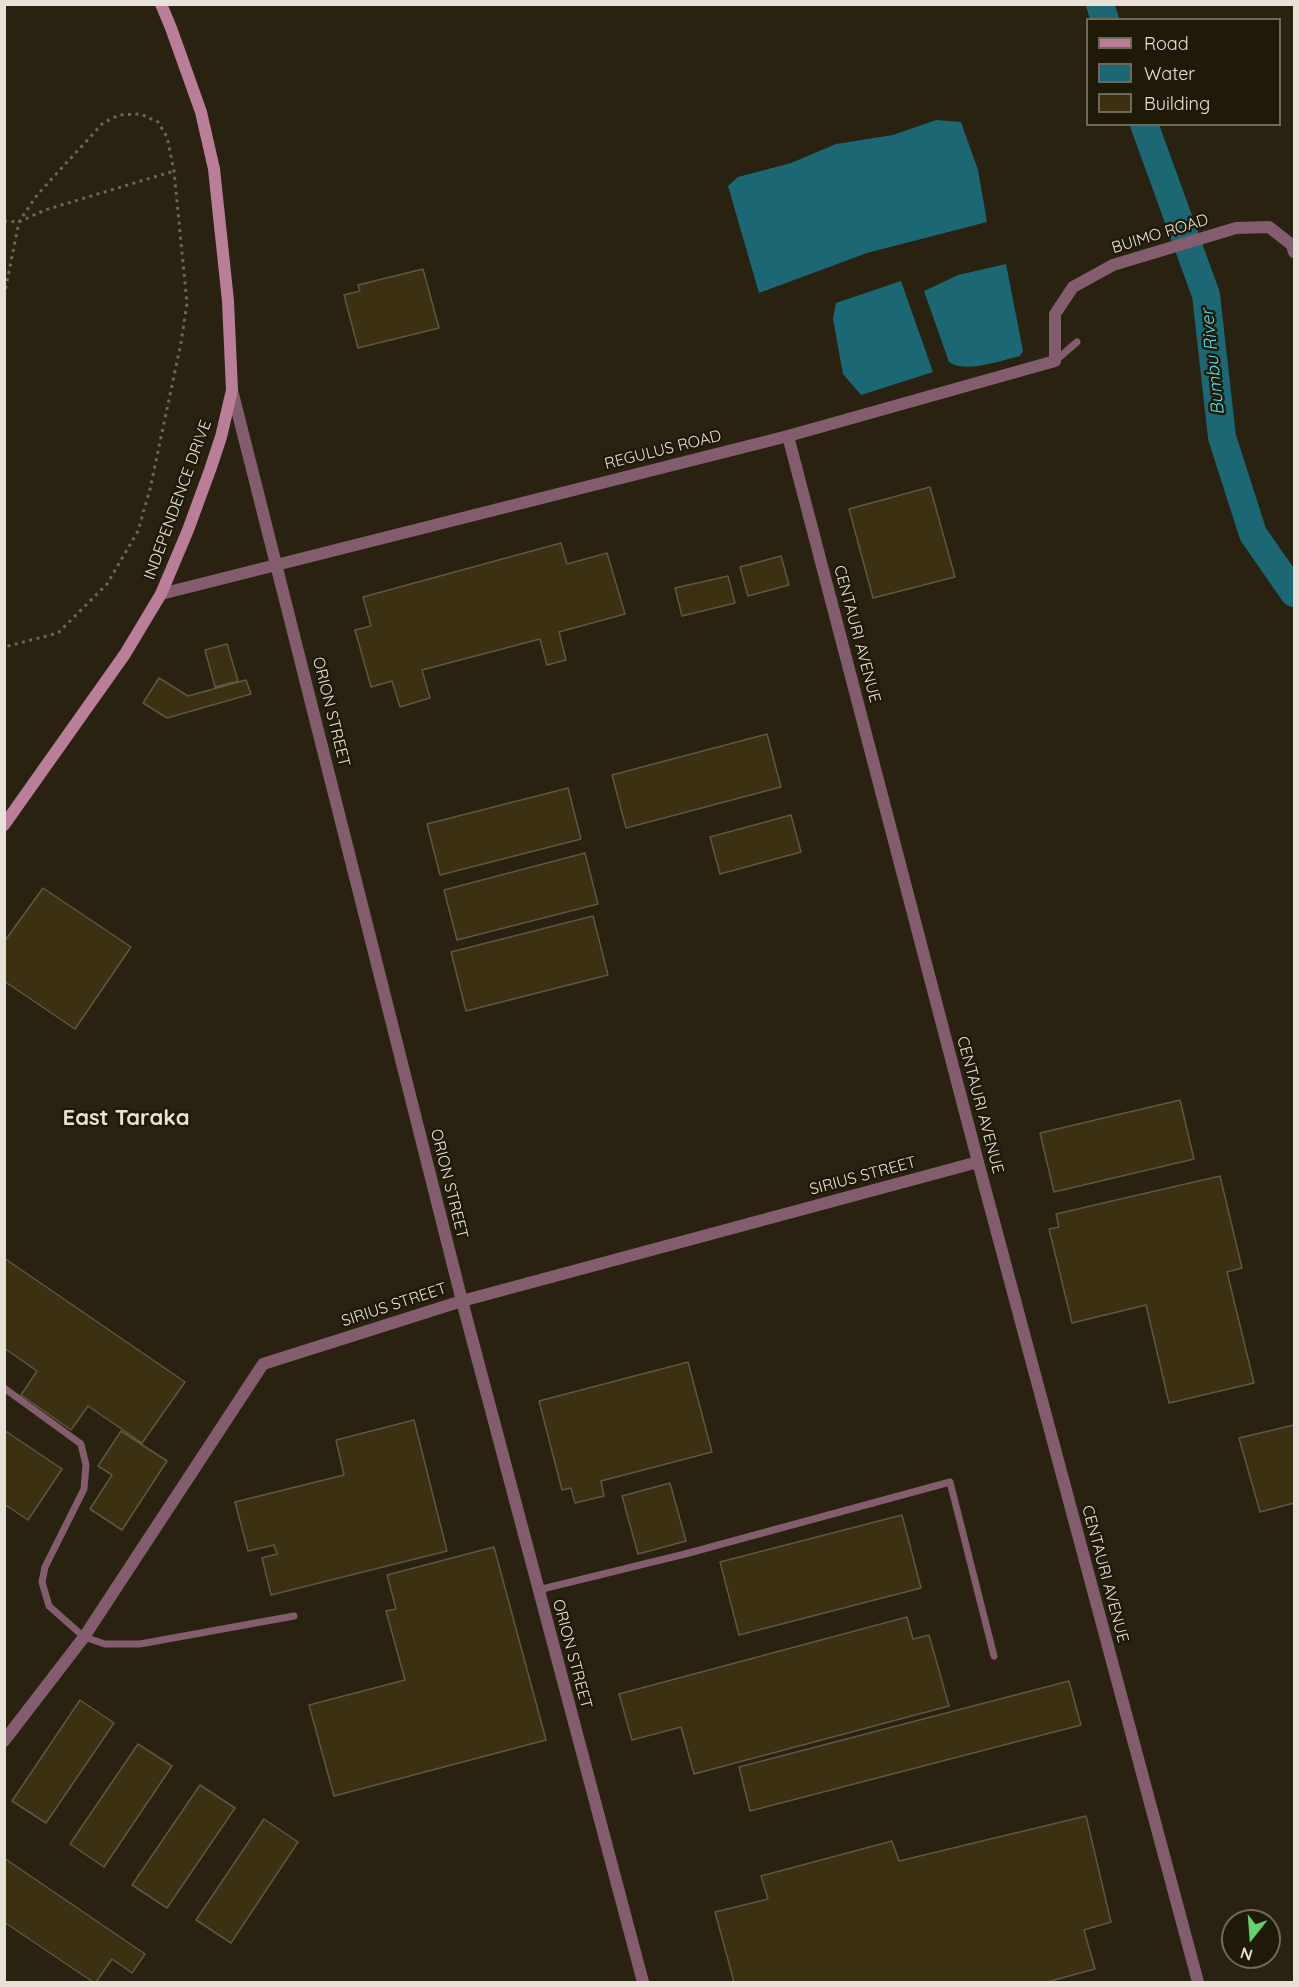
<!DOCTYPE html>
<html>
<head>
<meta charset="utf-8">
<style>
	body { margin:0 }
	#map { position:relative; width:1299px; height:1987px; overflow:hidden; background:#292211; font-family:Quicksand,sans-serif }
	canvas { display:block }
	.frame { position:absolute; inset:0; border:6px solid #e6e2d7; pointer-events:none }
	.legend { position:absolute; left:1086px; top:18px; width:195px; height:108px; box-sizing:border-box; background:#1f1908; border:2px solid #6f695b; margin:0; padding:8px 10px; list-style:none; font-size:18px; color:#e6e2d7 }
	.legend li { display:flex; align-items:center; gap:12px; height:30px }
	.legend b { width:30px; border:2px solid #6f695b }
	.north { position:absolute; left:1221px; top:1909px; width:60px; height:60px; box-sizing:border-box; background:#1f1908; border:2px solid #6f695b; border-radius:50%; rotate:197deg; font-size:16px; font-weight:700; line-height:24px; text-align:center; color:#e6e2d7 }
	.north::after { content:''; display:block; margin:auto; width:21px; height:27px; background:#64d468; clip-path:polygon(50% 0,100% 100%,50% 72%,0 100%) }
</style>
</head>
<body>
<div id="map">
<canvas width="1299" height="1987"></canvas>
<div class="frame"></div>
<ul class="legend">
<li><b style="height:8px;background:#ba7e99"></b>Road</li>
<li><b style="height:16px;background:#1b6773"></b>Water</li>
<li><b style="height:16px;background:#3c3012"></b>Building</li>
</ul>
<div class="north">N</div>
</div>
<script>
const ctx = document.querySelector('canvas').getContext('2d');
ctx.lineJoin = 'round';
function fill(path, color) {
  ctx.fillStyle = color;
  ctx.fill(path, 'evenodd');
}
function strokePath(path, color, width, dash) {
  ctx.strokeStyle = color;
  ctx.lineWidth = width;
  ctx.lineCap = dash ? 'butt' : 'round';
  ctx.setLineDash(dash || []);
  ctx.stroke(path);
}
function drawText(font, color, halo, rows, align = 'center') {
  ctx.font = font + ' Quicksand,sans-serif';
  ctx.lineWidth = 5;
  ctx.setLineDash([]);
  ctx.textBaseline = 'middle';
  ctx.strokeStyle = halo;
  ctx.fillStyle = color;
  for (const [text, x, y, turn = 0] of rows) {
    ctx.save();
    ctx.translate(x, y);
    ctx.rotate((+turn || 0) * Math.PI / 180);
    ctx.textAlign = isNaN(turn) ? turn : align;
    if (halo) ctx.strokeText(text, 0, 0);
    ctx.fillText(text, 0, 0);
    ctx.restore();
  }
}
fill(new Path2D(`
	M 936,120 L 961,122 L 978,170 L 987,222 L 867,253 L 759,293 L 728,186 L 738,177 L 791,163 L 836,144 L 893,135 Z
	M 1006,264 L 1023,351 L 1020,356 C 1001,360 966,374 949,362 L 924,291 L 958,275 Z
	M 901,281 L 933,372 L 861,395 L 843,374 L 833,319 L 836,303 Z`), '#1b6773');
strokePath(new Path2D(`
	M 1100,4 L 1105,20
	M 1144,124 L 1206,295 L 1222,437 L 1253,534 L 1294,593`), '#1b6773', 28);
const building = new Path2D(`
	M 423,269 L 439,328 L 358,348 L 344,295 L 360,291 L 358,285 Z
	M 930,487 L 955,577 L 873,598 L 849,509 Z
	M 561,543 L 567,564 L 607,553 L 625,614 L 559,632 L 566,660 L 547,665 L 540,639 L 422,670 L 430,698 L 400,707 L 392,681 L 371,687 L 355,630 L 371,626 L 363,597 Z
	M 781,556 L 789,585 L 748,596 L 740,567 Z
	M 728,576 L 735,603 L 682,616 L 675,588 Z
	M 227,644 L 238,681 L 215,687 L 205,650 Z
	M 159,678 L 188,696 L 246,680 L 251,694 L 167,718 L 143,703 Z
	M 767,734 L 781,787 L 626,828 L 612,775 Z
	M 568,788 L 581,839 L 440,875 L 427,824 Z
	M 791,815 L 801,852 L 720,874 L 710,837 Z
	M 585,853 L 598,904 L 457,940 L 444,890 Z
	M 43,888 L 131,947 L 75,1029 L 4,981 L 4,942 Z
	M 593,916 L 608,975 L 466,1011 L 451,952 Z
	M 1180,1100 L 1194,1159 L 1054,1192 L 1040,1133 Z
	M 1220,1176 L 1242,1268 L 1227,1272 L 1254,1383 L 1169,1403 L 1146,1305 L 1072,1323 L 1049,1229 L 1059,1227 L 1056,1214 Z
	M 4,1258 L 185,1382 L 142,1443 L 88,1406 L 71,1430 L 21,1395 L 37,1371 L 4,1348 Z
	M 688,1362 L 712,1452 L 601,1481 L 604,1496 L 575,1503 L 571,1488 L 562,1490 L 539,1401 Z
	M 414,1420 L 447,1551 L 271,1595 L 262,1558 L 277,1554 L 274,1545 L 248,1551 L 235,1502 L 344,1475 L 336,1440 Z
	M 1294,1425 L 1294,1503 L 1260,1512 L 1239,1438 Z
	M 4,1430 L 62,1469 L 28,1520 L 4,1504 Z
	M 121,1431 L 167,1461 L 122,1530 L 90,1509 L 112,1475 L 98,1466 Z
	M 670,1483 L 686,1541 L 638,1554 L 622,1496 Z
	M 902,1515 L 921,1588 L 739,1635 L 720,1562 Z
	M 494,1547 L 546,1740 L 334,1796 L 309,1705 L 405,1680 L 386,1611 L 396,1609 L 387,1575 Z
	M 907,1617 L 913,1639 L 929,1635 L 949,1706 L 694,1774 L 681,1727 L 632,1740 L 619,1694 Z
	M 1069,1681 L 1081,1725 L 750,1811 L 739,1767 Z
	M 80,1700 L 114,1723 L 46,1823 L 12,1801 Z
	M 138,1744 L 172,1766 L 104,1867 L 70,1844 Z
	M 200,1785 L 235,1808 L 167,1908 L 132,1885 Z
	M 1086,1816 L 1111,1922 L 1084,1930 L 1095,1969 L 1047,1982 L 734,1982 L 715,1912 L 768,1899 L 761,1876 L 892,1841 L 899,1861 Z
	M 264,1819 L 298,1842 L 231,1943 L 196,1920 Z
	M 4,1858 L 145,1954 L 132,1973 L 112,1959 L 96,1982 L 93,1982 L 4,1922 Z`);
fill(building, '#3c3012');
strokePath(building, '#5e5744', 1.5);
strokePath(new Path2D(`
	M 4,221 L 19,222 L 45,210 L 174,171
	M 4,296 L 19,222 L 37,195 L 103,123 L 119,115 L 141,114 L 158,122 L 167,137 L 174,171 L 187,303 L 181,343 L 150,489 L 138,531 L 107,584 L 58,633 L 4,647`), '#6c6657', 3, [3, 4.5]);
strokePath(new Path2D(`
	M 1055,361 L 1077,342
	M 4,1388 L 81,1444 L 86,1465 L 84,1489 L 45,1567 L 42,1582 L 49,1606 L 84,1637 L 105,1644 L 140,1644 L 294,1616
	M 538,1590 L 685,1554 L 950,1482 L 994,1656`), '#835d6e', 7);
strokePath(new Path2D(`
	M 788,436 L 978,1162 L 1198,1982
	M 4,1741 L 84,1637 L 263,1364 L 462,1301 L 978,1162`), '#835d6e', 12);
strokePath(new Path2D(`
	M 232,390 L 462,1301 L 643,1982
	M 161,594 L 788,436 L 1055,361 L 1055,314 L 1073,287 L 1113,265 L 1236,228 L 1269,227 L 1292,245 L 1294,252`), '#835d6e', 12);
strokePath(new Path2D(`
	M 4,825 L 125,654 L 161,594 L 188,530 L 210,470 L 221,437 L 232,390 L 228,301 L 214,169 L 201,112 L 171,28 L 161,4`), '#ba7e99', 12);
drawText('16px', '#e6e2d7', '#1f1908', [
	["BUIMO ROAD",1160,234,-17],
	["REGULUS ROAD",663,450,-14],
	["INDEPENDENCE DRIVE",178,500,-70],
	["CENTAURI AVENUE",857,634,75],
	["ORION STREET",331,712,76],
	["CENTAURI AVENUE",980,1105,75],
	["SIRIUS STREET",863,1176,-15],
	["ORION STREET",449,1184,76],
	["SIRIUS STREET",394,1305,-18],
	["CENTAURI AVENUE",1105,1574,75],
	["ORION STREET",572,1654,75]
]);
drawText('italic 18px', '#54e0f6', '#1f1908', [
	["Bumbu River",1213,362,-96]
]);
drawText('bold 22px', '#e6e2d7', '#1f1908', [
	["East Taraka",126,1118]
]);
</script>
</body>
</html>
